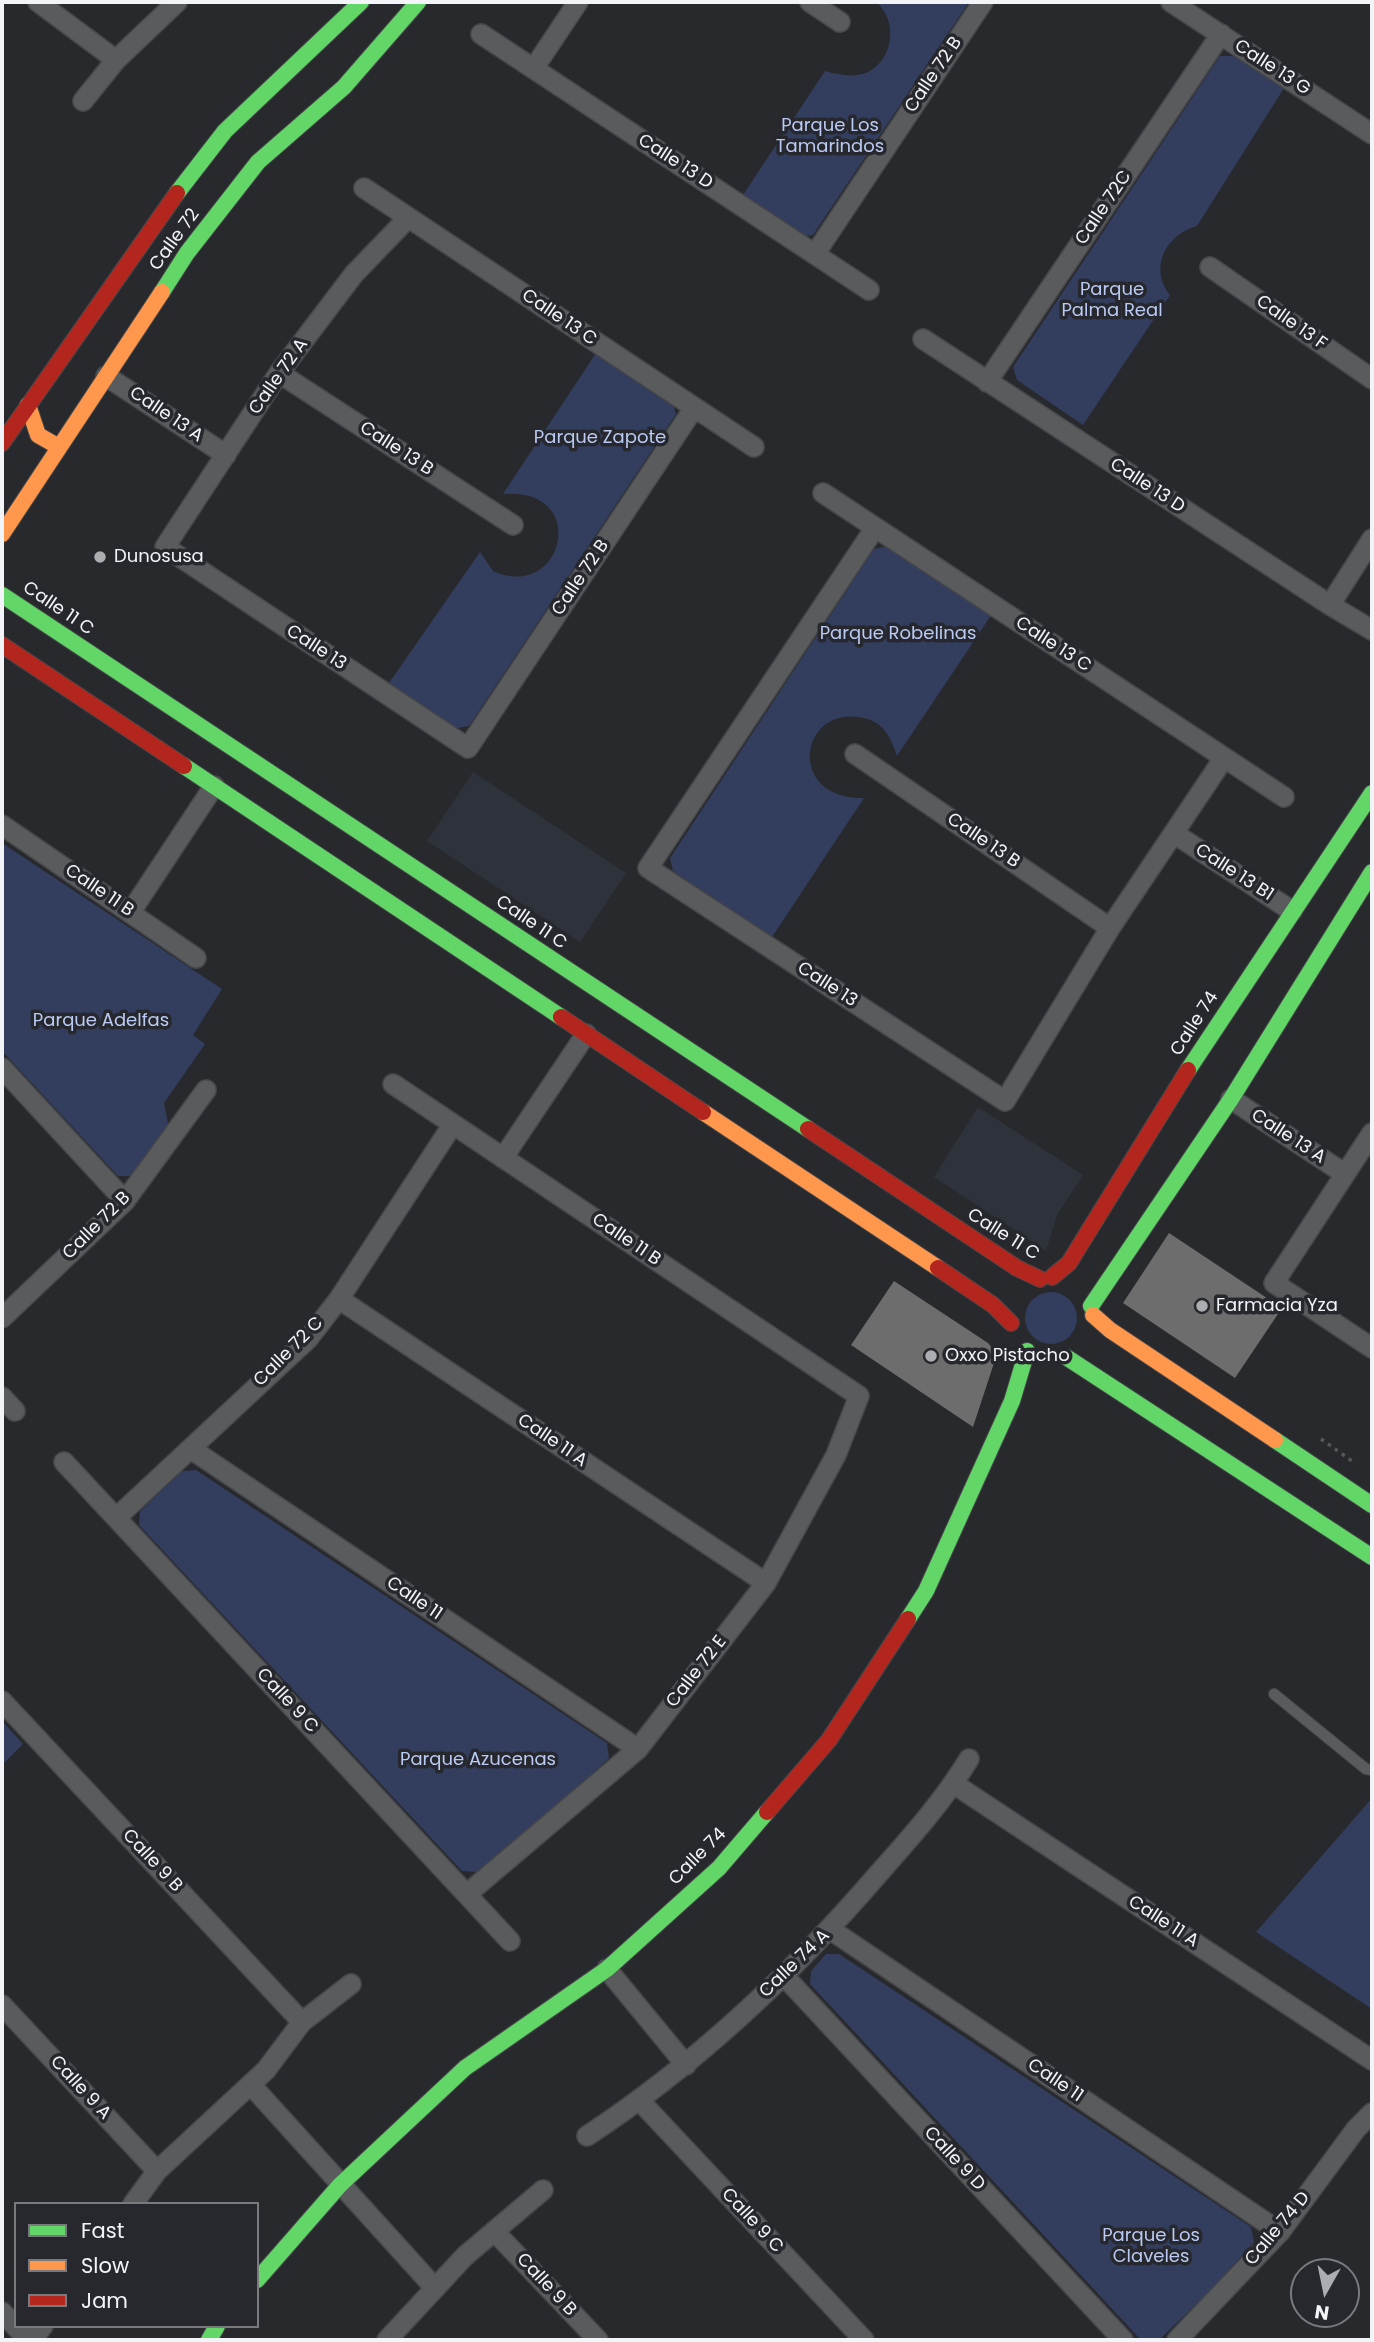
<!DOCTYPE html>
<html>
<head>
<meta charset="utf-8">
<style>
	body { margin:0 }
	#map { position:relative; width:1374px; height:2342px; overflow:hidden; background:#27292c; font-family:Poppins,sans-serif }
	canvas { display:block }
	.frame { position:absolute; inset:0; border:4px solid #f3f4f8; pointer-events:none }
	.legend { position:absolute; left:14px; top:2202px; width:245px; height:126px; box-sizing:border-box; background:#26282d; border:2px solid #787a7e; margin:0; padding:9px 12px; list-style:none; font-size:21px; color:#f3f4f8 }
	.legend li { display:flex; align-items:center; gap:14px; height:35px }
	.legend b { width:35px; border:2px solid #787a7e }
	.north { position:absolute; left:1290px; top:2258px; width:70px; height:70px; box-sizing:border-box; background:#26282d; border:2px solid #787a7e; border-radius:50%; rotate:189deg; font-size:19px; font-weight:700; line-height:28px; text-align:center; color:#f3f4f8 }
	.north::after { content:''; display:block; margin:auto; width:24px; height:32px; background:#acadb1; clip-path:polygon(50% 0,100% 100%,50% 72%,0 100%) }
</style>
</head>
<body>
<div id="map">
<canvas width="1374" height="2342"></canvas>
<div class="frame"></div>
<ul class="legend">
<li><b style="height:9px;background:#63d668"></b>Fast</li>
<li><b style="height:9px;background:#ff974d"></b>Slow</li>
<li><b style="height:9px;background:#b3261e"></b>Jam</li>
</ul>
<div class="north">N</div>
</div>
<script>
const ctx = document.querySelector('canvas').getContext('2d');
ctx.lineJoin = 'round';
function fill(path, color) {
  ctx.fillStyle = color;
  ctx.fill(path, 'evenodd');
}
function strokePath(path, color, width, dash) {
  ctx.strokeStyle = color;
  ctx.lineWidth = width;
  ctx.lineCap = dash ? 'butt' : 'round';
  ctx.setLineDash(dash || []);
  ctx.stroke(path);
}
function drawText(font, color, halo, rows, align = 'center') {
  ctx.font = font + ' Poppins,sans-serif';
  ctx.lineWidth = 7;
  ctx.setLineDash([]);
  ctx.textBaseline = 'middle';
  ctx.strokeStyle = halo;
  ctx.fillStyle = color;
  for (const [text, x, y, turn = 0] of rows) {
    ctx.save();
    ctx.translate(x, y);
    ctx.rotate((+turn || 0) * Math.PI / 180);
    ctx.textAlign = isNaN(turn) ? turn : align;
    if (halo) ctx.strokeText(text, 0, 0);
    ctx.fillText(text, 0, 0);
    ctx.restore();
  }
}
fill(new Path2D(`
	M 473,772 L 626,873 L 580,942 L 427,841 Z
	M 978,1107 L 1083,1175 L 1057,1215 L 1046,1251 L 934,1177 Z`), '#2e323b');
fill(new Path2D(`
	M 876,2 L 969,2 L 813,235 L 800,237 L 741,198 L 825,71 C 839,75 855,78 868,72 C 894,59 898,20 876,2 Z
	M 1220,56 L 1233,56 L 1284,88 L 1197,226 C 1167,234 1148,267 1170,295 L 1083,425 L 1017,380 L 1013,367 Z
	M 596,353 L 672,402 L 676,414 L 469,726 L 457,728 L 389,683 L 480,552 L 493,571 C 563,603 592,487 503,494 Z
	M 887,546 L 992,614 L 897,756 C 890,735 882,719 857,717 C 798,710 788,800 864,798 L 772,937 L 673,871 L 670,858 L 874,549 Z
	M 2,843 L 222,989 L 193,1035 L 205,1044 L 164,1103 L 168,1124 L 134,1176 L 118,1176 L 2,1051 Z
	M1025 1318a26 26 0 1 1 52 0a26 26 0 1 1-52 0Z
	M 196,1470 L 607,1743 L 609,1758 L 540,1821 L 476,1872 L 462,1871 L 139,1525 L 140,1511 L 182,1471 Z
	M 2,1721 L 23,1744 L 2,1765 Z
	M 1372,1798 L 1372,2009 L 1256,1932 Z
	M 826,1954 L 839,1954 L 1251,2227 L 1254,2242 L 1209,2292 L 1159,2340 L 1141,2340 L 810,1984 L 811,1971 Z`), '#333e5f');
fill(new Path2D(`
	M 1169,1233 L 1282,1308 L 1235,1378 L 1123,1303 Z
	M 894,1281 L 988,1343 L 995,1351 L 995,1360 L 973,1427 L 851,1345 Z`), '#6d6d6d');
const lane = new Path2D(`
	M 1274,1694 L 1366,1769 L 1372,1770`);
const street = new Path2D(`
	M 38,2 L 116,60
	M 810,2 L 840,22
	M 1171,2 L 1372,134
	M 481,34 L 869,290
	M 534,68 L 578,2
	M 83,101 L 116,60 L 177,2
	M 364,188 L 754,447
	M 408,218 L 354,274 L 279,373 L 165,547 L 468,748 L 694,408
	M 815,254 L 983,2
	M 1210,267 L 1372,379
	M 923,339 L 1330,605 L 1372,630
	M 279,373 L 513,525
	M 106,376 L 226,455
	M 987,382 L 1221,34
	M 823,493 L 1284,797
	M 875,528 L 648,868 L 1005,1101 L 1110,928 L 1224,758
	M 1330,605 L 1372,539
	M 855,754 L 1110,928
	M 2,825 L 196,958
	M 1175,834 L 1292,911
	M 130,913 L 214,786
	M 2,1068 L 125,1201
	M 393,1084 L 859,1396 L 836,1455 L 766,1583 L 638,1749 L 467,1894
	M 1231,1099 L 1345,1174
	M 1372,1133 L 1274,1283 L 1372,1348
	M 503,1158 L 586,1034
	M 339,1299 L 766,1583
	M 2,1318 L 125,1201 L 206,1090
	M 2,1397 L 15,1411
	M 191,1449 L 638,1749
	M 64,1462 L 510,1941
	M 116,1518 L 308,1339 L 339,1299 L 453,1124
	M 2,1701 L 302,2022
	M 954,1784 L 1372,2060
	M 831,1930 L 1280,2232
	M 607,1969 L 686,2065
	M 785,1977 L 1123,2340
	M 2,2005 L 157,2171
	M 252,2086 L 434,2287
	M 640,2101 L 864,2340
	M 587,2136 C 698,2063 794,1972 880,1872 C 912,1836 944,1800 969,1759
	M 133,2204 L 157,2171 L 266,2070 L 302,2022 L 351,1984
	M 494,2231 L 598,2340
	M 2,2312 L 28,2340
	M 32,2340 L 43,2326
	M 387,2340 L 465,2256 L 543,2190
	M 1177,2340 L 1280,2232 L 1356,2129 L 1372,2113`);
const fast = new Path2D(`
	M 177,193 L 225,131 L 361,2
	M 162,292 L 187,253 L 258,162 L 344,87 L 418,2
	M 2,595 L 808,1129
	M 184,766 L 561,1017
	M 1188,1070 L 1372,793
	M 1091,1306 L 1231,1099 L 1372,872
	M 1066,1357 L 1372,1557
	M 1275,1440 L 1372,1505
	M 908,1619 L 926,1591 L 1012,1401 L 1027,1351
	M 257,2280 L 340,2185 L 465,2068 L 607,1969 L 719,1868 L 767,1812
	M 209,2340 L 217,2326`);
const slow = new Path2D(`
	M 28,405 L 38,435 L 59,447
	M 2,534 L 162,292
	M 703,1112 L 938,1268
	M 1093,1315 L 1110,1330 L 1275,1440`);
const jam = new Path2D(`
	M 2,443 L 177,193
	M 2,645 L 184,766
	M 561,1017 L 703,1112
	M 808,1129 L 1017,1268 L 1040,1279
	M 938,1268 L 993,1305 L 1011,1323
	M 1052,1277 L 1069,1263 L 1188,1070
	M 767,1812 L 829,1740 L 908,1619`);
strokePath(lane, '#46474a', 12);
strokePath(street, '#46474a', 22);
strokePath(fast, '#46474a', 18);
strokePath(slow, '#46474a', 18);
strokePath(jam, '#46474a', 18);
strokePath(new Path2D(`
	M 1321,1439 L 1352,1461`), '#57585a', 3.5, [3.5, 5]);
strokePath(lane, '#5a5b5d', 10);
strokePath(street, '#5a5b5d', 19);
strokePath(fast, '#63d668', 16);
strokePath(slow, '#ff974d', 16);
strokePath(jam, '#b3261e', 16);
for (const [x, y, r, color] of [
	[100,557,7,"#acadb1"],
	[1202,1306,7,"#acadb1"],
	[931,1356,7,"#acadb1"]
]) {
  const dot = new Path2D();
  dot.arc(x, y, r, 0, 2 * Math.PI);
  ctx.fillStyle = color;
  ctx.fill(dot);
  strokePath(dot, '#26282d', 2.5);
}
drawText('18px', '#f3f4f8', '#26282d', [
	["Calle 13 G",1272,68,33],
	["Calle 72 B",934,75,-56],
	["Calle 13 D",675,162,33],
	["Calle 72C",1104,208,-56],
	["Calle 72",175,240,-54],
	["Calle 13 C",559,318,34],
	["Calle 13 F",1291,323,35],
	["Calle 72 A",279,377,-55],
	["Calle 13 A",166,415,34],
	["Calle 13 B",396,449,33],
	["Calle 13 D",1147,486,33],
	["Calle 72 B",581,578,-56],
	["Calle 11 C",58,609,34],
	["Calle 13 C",1053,645,33],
	["Calle 13",316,648,33],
	["Calle 13 B",983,841,34],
	["Calle 13 B1",1234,873,33],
	["Calle 11 B",99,891,34],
	["Calle 11 C",531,923,34],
	["Calle 13",827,985,33],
	["Calle 74",1195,1024,-57],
	["Calle 13 A",1288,1137,33],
	["Calle 72 B",97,1226,-45],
	["Calle 11 C",1003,1235,32],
	["Calle 11 B",626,1240,34],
	["Calle 72 C",289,1352,-45],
	["Calle 11 A",552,1441,34],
	["Calle 11",414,1599,34],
	["Calle 72 E",697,1672,-52],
	["Calle 9 C",287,1701,47],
	["Calle 74",698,1857,-45],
	["Calle 9 B",152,1861,47],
	["Calle 11 A",1163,1922,33],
	["Calle 74 A",795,1964,-44],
	["Calle 11",1055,2081,34],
	["Calle 9 A",80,2088,47],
	["Calle 9 D",954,2159,47],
	["Calle 9 C",752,2221,47],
	["Calle 74 D",1278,2229,-50],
	["Calle 9 B",546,2285,47]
]);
drawText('18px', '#bacaf4', '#26282d', [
	["Parque Los",830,126],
	["Tamarindos",830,147],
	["Parque",1112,290],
	["Palma Real",1112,311],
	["Parque Zapote",600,438],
	["Parque Robelinas",898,634],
	["Parque Adelfas",101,1021],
	["Parque Azucenas",478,1760],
	["Parque Los",1151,2236],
	["Claveles",1151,2257]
]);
drawText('18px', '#f3f4f8', '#26282d', [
	["Dunosusa",114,557],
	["Farmacia Yza",1216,1306],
	["Oxxo Pistacho",945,1356]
], 'left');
</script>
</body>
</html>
